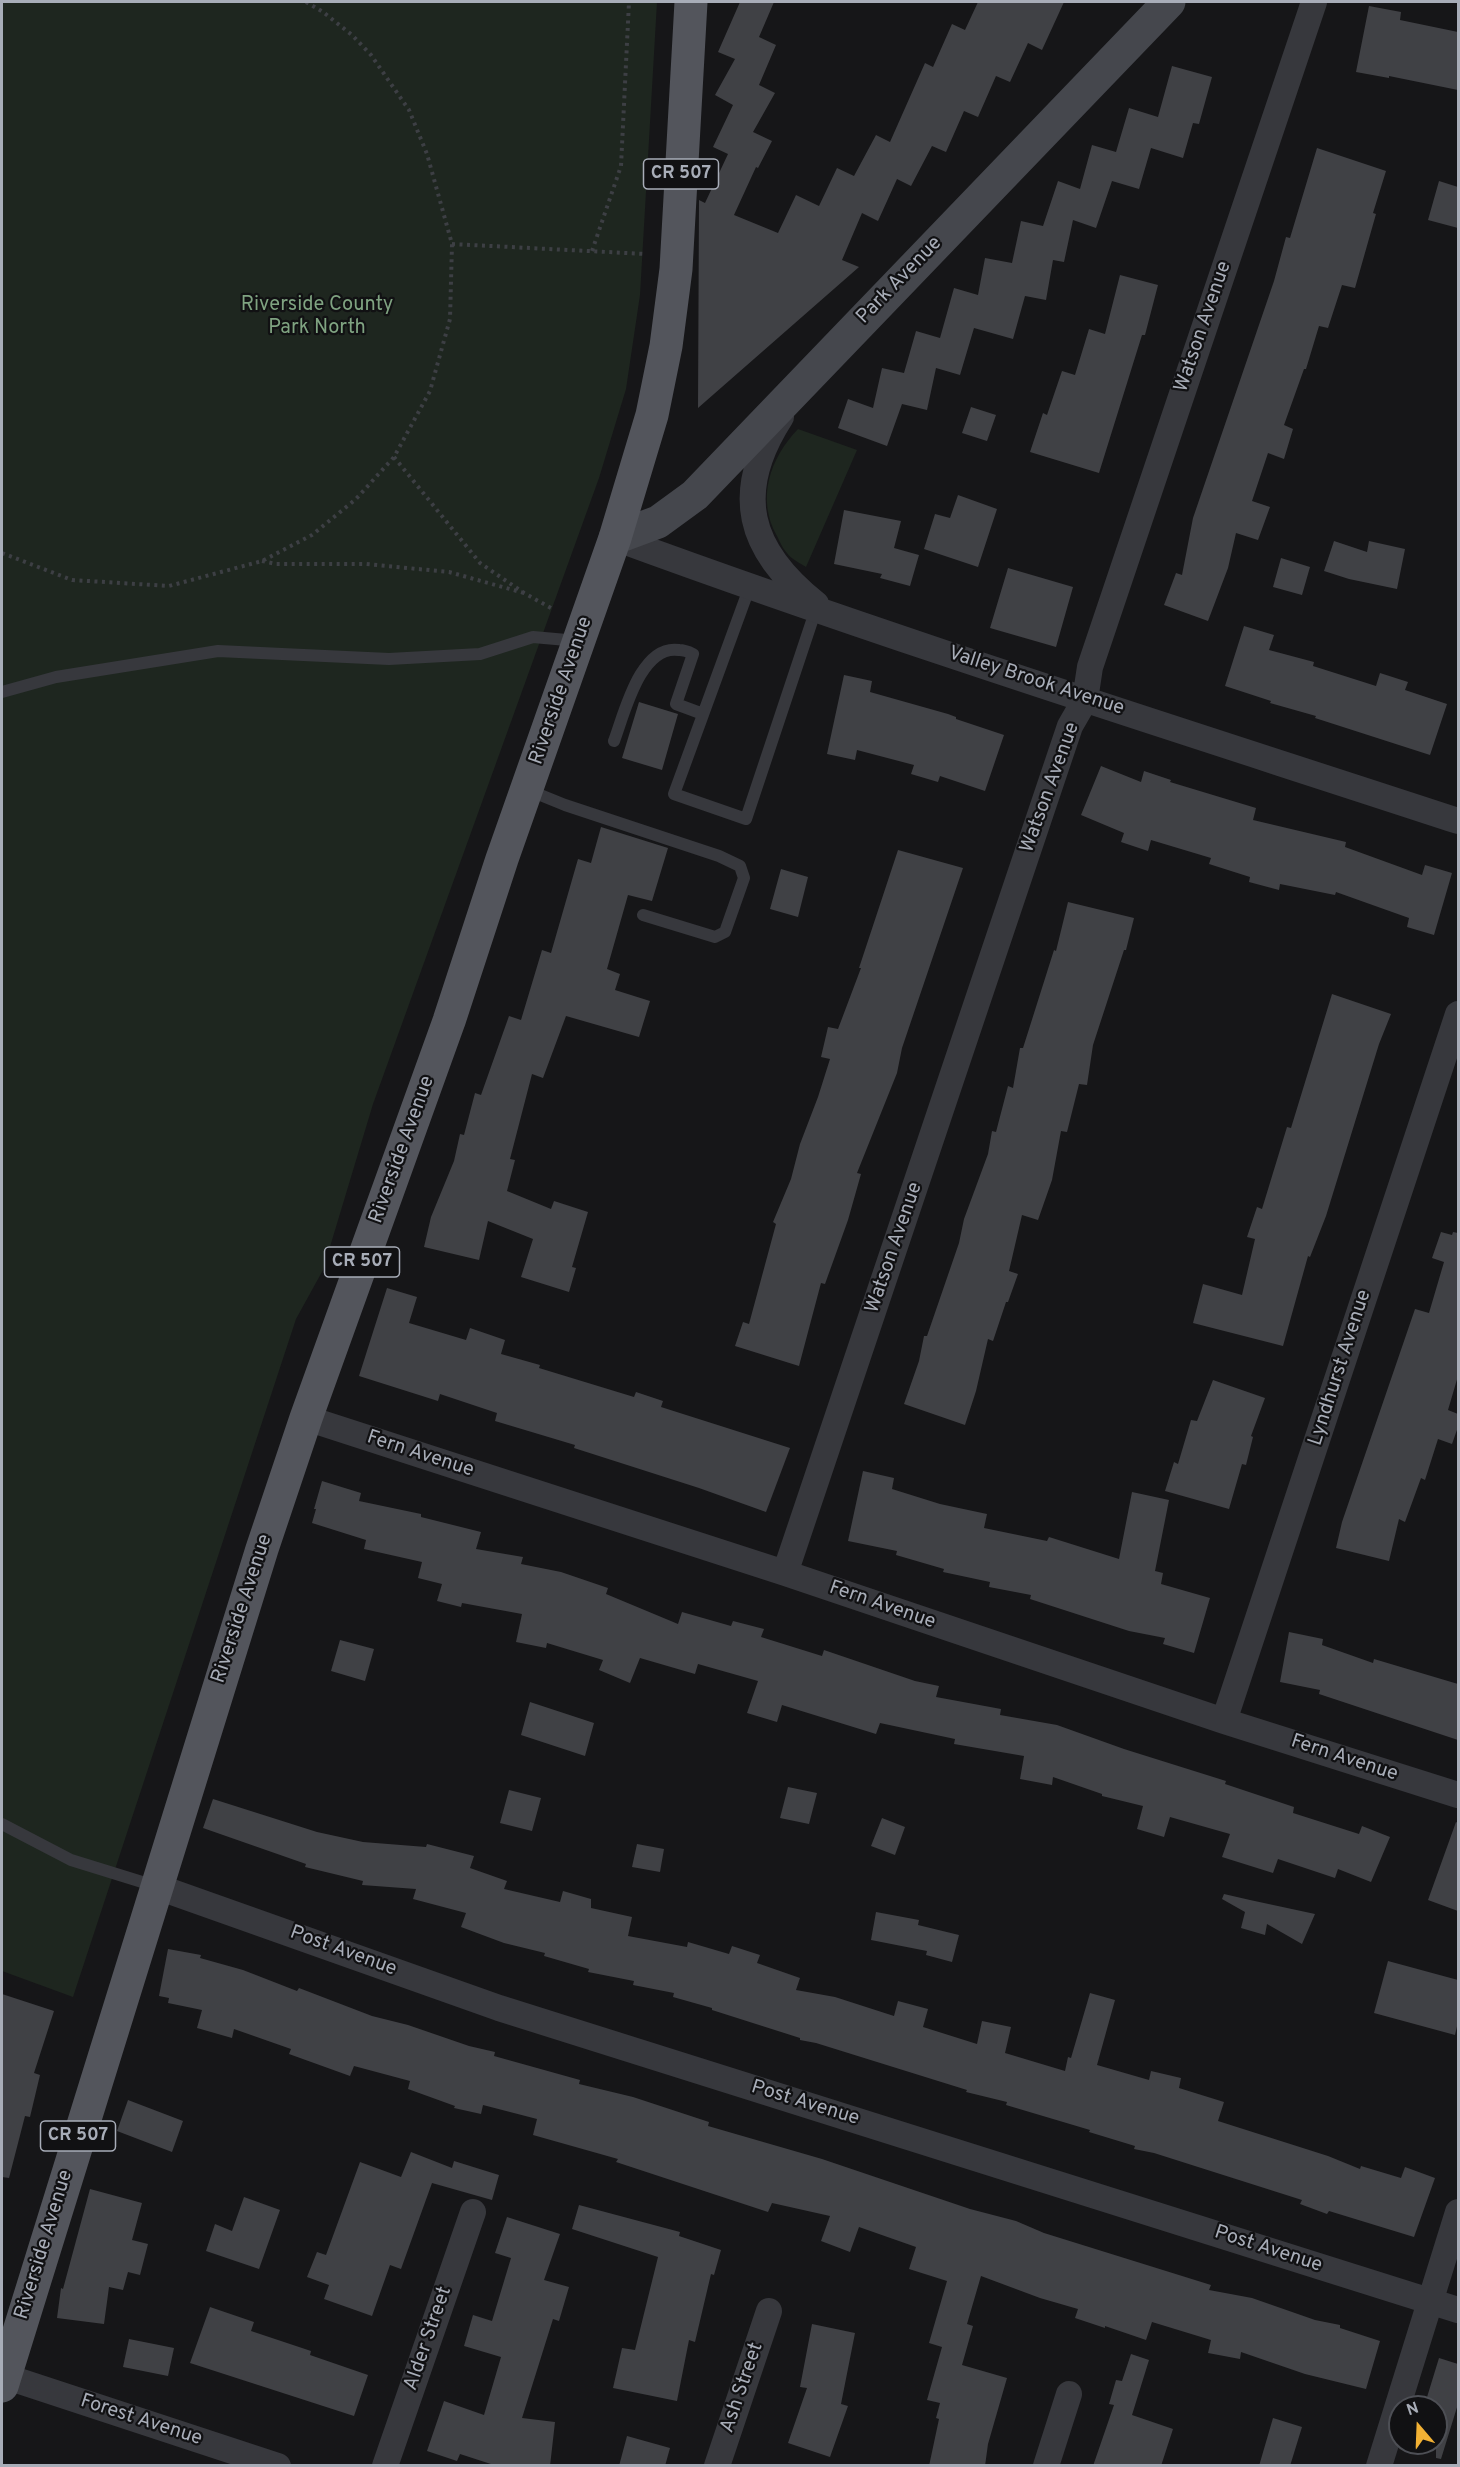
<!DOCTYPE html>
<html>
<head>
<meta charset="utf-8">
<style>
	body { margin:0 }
	#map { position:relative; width:1460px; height:2467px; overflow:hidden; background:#161618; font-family:Overpass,sans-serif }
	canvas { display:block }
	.frame { position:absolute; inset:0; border:3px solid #a8adb8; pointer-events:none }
	.north { position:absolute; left:1388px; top:2395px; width:60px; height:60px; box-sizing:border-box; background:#111113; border:2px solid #4d4f55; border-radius:50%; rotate:341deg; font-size:16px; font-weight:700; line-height:24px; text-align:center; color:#a8adb8 }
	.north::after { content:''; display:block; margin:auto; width:21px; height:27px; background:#f2b134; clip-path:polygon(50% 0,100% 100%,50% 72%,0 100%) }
</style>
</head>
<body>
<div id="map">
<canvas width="1460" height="2467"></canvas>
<div class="frame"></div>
<div class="north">N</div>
</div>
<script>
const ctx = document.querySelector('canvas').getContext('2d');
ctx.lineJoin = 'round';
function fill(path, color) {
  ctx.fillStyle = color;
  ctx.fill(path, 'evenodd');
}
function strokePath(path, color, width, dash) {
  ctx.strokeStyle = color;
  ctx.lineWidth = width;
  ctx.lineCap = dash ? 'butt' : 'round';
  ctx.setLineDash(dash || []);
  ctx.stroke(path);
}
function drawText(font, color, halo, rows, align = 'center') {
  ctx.font = font + ' Overpass,sans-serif';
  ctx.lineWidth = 4.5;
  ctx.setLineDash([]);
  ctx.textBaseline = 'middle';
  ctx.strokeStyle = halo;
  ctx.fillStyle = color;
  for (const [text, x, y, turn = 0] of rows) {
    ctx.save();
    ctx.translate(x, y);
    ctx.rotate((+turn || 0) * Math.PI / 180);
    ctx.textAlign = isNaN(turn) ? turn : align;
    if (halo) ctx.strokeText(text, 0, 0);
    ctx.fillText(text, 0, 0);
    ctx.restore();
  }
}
fill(new Path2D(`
	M 2,2 L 657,2 L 640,295 L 626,389 L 599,478 L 373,1104 L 323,1270 L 296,1319 L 73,1997 L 2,1971 Z
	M 798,429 L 857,450 L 806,567 C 800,563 791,559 787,553 C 783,549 780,542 777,536 C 756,499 770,458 798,429 Z`), '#1e261f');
fill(new Path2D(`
	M 740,2 L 774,2 L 759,37 L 776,45 L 759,85 L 775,93 L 753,132 L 772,141 L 758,168 L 756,167 L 734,215 L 778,233 L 796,195 L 819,206 L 837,168 L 854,176 L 876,135 L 890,142 L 925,63 L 933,67 L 952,24 L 965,30 L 978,2 L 1064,2 L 1042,50 L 1028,43 L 1010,82 L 996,76 L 978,117 L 964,111 L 946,152 L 932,146 L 911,186 L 897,179 L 878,221 L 862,213 L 842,260 L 859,267 L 698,408 L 699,200 L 705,203 L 728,154 L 713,147 L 733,105 L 715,95 L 735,59 L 718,52 Z
	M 1369,6 L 1401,12 L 1400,20 L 1458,32 L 1458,90 L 1389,76 L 1389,78 L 1356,72 Z
	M 1172,66 L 1212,77 L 1199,124 L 1193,123 L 1183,158 L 1151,148 L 1139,189 L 1112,181 L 1096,228 L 1073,220 L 1064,262 L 1053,260 L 1046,300 L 1025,296 L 1013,339 L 974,328 L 960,375 L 936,368 L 927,410 L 902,404 L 887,446 L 838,428 L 848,399 L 873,408 L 882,368 L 904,373 L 916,331 L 940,338 L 954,288 L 978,295 L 985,258 L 1012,263 L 1021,221 L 1043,226 L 1058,181 L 1080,189 L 1092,145 L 1116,152 L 1129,108 L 1158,117 Z
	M 1317,148 L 1386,171 L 1373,213 L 1376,214 L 1355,288 L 1342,285 L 1328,328 L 1319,326 L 1306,369 L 1304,369 L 1284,425 L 1293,429 L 1284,459 L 1268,453 L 1252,501 L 1270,507 L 1258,540 L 1236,533 L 1228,568 L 1208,621 L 1164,605 L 1176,573 L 1182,575 L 1193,518 L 1274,281 L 1286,237 L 1290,238 Z
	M 1439,181 L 1458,187 L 1458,228 L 1428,220 Z
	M 1120,275 L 1158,285 L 1145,335 L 1142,335 L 1099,473 L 1030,452 L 1043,413 L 1047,415 L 1062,371 L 1075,375 L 1089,329 L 1105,334 Z
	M 971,407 L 996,415 L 987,441 L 962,433 Z
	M 958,495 L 997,509 L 978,567 L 924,549 L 935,514 L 950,518 Z
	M 844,510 L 901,521 L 894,548 L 919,555 L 910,586 L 880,578 L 882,574 L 834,564 Z
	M 1334,541 L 1367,552 L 1369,541 L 1405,549 L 1397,589 L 1349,579 L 1324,571 Z
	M 1281,558 L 1310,567 L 1302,595 L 1273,587 Z
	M 1008,568 L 1073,587 L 1056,647 L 990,628 Z
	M 1244,626 L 1274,635 L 1269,650 L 1314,662 L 1313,666 L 1376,686 L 1380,673 L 1408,682 L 1405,690 L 1447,704 L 1430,755 L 1315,718 L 1316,716 L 1270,703 L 1271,701 L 1225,686 Z
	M 844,675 L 872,681 L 870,692 L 948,714 L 956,717 L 956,719 L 1004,735 L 985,791 L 940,776 L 938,782 L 911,774 L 914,765 L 857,750 L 855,760 L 827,754 Z
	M 639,702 L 678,714 L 662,770 L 622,758 Z
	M 1101,766 L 1141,782 L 1144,771 L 1171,780 L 1170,782 L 1256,808 L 1253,820 L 1346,842 L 1345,847 L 1422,875 L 1425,865 L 1452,873 L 1434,935 L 1407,927 L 1409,918 L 1336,892 L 1335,895 L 1280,884 L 1279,890 L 1249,882 L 1250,877 L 1209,864 L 1211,858 L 1151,840 L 1148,851 L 1121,842 L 1124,833 L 1081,815 Z
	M 601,827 L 668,848 L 652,901 L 628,895 L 607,969 L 620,974 L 615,990 L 650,1001 L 639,1037 L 566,1016 L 543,1078 L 532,1074 L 510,1159 L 515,1160 L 507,1191 L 551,1209 L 554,1201 L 588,1212 L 572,1267 L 576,1268 L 569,1292 L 521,1277 L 533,1239 L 488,1221 L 479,1260 L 424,1247 L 431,1217 L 454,1161 L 460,1134 L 464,1135 L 475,1093 L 481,1095 L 509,1016 L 521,1020 L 542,950 L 551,953 L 578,859 L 591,863 Z
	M 898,850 L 963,868 L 902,1048 L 897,1073 L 857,1173 L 861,1174 L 848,1220 L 825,1284 L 821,1283 L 799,1366 L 735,1346 L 743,1322 L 749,1324 L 776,1224 L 773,1222 L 791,1179 L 800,1144 L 818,1097 L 830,1059 L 821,1057 L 828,1027 L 838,1029 L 861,968 L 859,968 Z
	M 781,869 L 808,877 L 798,917 L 770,909 Z
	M 1068,902 L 1134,918 L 1126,950 L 1124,950 L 1093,1045 L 1087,1085 L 1079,1084 L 1067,1132 L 1061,1131 L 1052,1180 L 1038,1220 L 1022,1215 L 1009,1271 L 1018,1274 L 1008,1302 L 1006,1302 L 993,1341 L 988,1339 L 976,1391 L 965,1425 L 904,1404 L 919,1361 L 924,1336 L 927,1336 L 959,1243 L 964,1219 L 988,1154 L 992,1131 L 996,1132 L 1008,1086 L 1013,1088 L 1020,1048 L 1023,1048 L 1054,950 L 1056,951 Z
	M 1332,994 L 1391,1014 L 1379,1044 L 1326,1216 L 1310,1257 L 1308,1256 L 1283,1346 L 1193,1323 L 1203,1284 L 1242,1295 L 1255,1239 L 1247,1237 L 1257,1207 L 1262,1209 L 1287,1127 L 1291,1128 Z
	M 1441,1232 L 1452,1235 L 1453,1232 L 1458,1233 L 1458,1376 L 1448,1410 L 1458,1414 L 1458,1427 L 1452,1444 L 1438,1439 L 1425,1480 L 1421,1478 L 1405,1522 L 1399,1519 L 1389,1561 L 1336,1548 L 1342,1522 L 1415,1309 L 1429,1313 L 1444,1262 L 1432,1258 Z
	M 387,1288 L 417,1297 L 409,1323 L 466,1340 L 470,1328 L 505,1340 L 501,1354 L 540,1365 L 539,1368 L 634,1397 L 636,1392 L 663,1401 L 661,1407 L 790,1448 L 766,1512 L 699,1488 L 574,1448 L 575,1445 L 495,1421 L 497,1413 L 440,1394 L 438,1401 L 359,1376 Z
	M 1213,1380 L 1265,1398 L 1251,1436 L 1253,1437 L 1246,1465 L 1242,1464 L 1229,1509 L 1165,1491 L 1174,1462 L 1178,1464 L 1191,1420 L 1197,1421 Z
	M 863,1471 L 894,1478 L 892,1489 L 940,1504 L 987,1514 L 984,1528 L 1047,1541 L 1049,1537 L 1119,1559 L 1132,1492 L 1169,1500 L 1155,1571 L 1163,1573 L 1161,1584 L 1210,1598 L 1194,1653 L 1163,1644 L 1165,1638 L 1129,1631 L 1030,1599 L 1031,1595 L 989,1587 L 990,1582 L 943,1572 L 944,1569 L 896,1555 L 897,1551 L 848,1541 Z
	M 322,1481 L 361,1493 L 359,1501 L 421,1514 L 421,1517 L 481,1532 L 476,1549 L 523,1557 L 521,1564 L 561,1572 L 608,1588 L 606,1594 L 678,1624 L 682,1612 L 731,1626 L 733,1621 L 764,1629 L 761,1637 L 822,1656 L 824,1650 L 915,1681 L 939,1686 L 936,1697 L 1001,1709 L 1000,1715 L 1057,1725 L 1124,1749 L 1226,1781 L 1225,1784 L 1294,1807 L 1293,1813 L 1359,1834 L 1362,1826 L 1390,1837 L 1371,1882 L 1338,1869 L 1335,1878 L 1278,1859 L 1273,1873 L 1222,1857 L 1230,1834 L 1170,1817 L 1164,1837 L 1137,1829 L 1143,1806 L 1102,1796 L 1102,1794 L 1053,1777 L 1052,1785 L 1020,1779 L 1024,1756 L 954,1744 L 955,1739 L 880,1723 L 876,1734 L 782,1705 L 777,1722 L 747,1713 L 758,1681 L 698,1664 L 695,1674 L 640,1658 L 630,1683 L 599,1670 L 603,1660 L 547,1643 L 546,1648 L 516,1642 L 522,1614 L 462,1603 L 461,1607 L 437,1601 L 442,1584 L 418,1578 L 422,1562 L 364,1549 L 366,1540 L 312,1523 L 316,1509 L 314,1509 Z
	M 1289,1632 L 1323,1639 L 1322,1645 L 1373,1663 L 1374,1659 L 1458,1684 L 1458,1740 L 1319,1694 L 1320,1690 L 1280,1682 Z
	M 340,1640 L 374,1649 L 365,1681 L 331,1671 Z
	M 530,1702 L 594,1723 L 585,1756 L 521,1735 Z
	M 788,1787 L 817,1793 L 809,1824 L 780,1818 Z
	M 509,1790 L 541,1798 L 532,1831 L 500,1823 Z
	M 213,1799 L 317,1832 L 363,1842 L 426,1847 L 427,1844 L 474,1856 L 470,1868 L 507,1881 L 504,1889 L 560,1902 L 563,1891 L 591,1899 L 591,1908 L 632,1917 L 628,1936 L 687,1947 L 688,1942 L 729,1954 L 732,1946 L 760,1955 L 757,1963 L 800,1978 L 796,1990 L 835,1997 L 894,2016 L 898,2001 L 928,2009 L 923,2027 L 977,2044 L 982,2021 L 1011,2027 L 1005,2053 L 1065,2071 L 1068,2057 L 1071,2058 L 1090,1993 L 1115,2000 L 1097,2065 L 1149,2080 L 1151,2071 L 1181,2078 L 1179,2088 L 1224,2102 L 1218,2121 L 1328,2156 L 1360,2169 L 1361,2166 L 1401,2178 L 1405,2167 L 1435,2178 L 1414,2237 L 1329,2211 L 1327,2214 L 1300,2204 L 1302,2200 L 1154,2153 L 1134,2149 L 1135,2146 L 1089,2132 L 1090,2130 L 1006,2105 L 1007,2102 L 966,2092 L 967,2090 L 816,2043 L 800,2040 L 800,2038 L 712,2010 L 712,2008 L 673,1997 L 674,1993 L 633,1985 L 634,1981 L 588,1972 L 589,1969 L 544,1956 L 545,1953 L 504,1943 L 461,1927 L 466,1913 L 413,1899 L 416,1889 L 362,1885 L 363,1881 L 305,1867 L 306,1864 L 203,1828 Z
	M 882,1818 L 905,1827 L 895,1855 L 871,1846 Z
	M 1456,1822 L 1458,1823 L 1458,1911 L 1428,1900 Z
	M 637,1844 L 664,1849 L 660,1872 L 632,1867 Z
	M 1224,1894 L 1250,1900 L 1315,1914 L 1302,1944 L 1267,1924 L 1265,1935 L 1241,1928 L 1245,1912 L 1222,1899 Z
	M 876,1912 L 919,1920 L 918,1925 L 959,1935 L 952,1962 L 926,1955 L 927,1951 L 871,1940 Z
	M 168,1949 L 201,1955 L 200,1958 L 243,1970 L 297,1991 L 299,1988 L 372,2016 L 408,2025 L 469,2046 L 495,2052 L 494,2056 L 580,2080 L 579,2084 L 633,2097 L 709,2122 L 708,2126 L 822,2159 L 970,2209 L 1016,2221 L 1044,2233 L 1211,2285 L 1209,2290 L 1252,2298 L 1315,2320 L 1340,2325 L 1340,2328 L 1380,2341 L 1366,2389 L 1305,2374 L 1241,2352 L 1240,2359 L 1208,2353 L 1211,2340 L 1152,2322 L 1146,2340 L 1105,2326 L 1105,2328 L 1075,2318 L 1078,2309 L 1040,2298 L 981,2276 L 967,2324 L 973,2326 L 962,2365 L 1007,2378 L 988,2444 L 985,2466 L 929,2466 L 939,2419 L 936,2418 L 940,2403 L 927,2400 L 942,2347 L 929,2343 L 947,2281 L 909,2269 L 916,2247 L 859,2227 L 850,2252 L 821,2241 L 830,2216 L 772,2203 L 768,2212 L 616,2162 L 618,2159 L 533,2135 L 537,2119 L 483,2105 L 481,2114 L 454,2108 L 455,2106 L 408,2089 L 410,2081 L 354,2066 L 350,2076 L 289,2054 L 291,2049 L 234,2029 L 232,2038 L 197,2028 L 202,2010 L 168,2003 L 169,1998 L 159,1996 Z
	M 1388,1961 L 1458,1980 L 1458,2022 L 1455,2035 L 1374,2013 Z
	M 2,1994 L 54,2011 L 34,2073 L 40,2075 L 30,2117 L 25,2116 L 9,2178 L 2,2177 Z
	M 128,2100 L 183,2121 L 172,2152 L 117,2131 Z
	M 411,2152 L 452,2168 L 454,2161 L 499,2175 L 492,2200 L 432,2183 L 401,2269 L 390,2265 L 372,2316 L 324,2299 L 329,2285 L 307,2277 L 317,2252 L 326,2255 L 360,2162 L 401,2177 Z
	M 90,2189 L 142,2203 L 132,2240 L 148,2244 L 140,2275 L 128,2272 L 123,2290 L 109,2287 L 104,2324 L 57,2318 L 61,2288 L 63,2289 Z
	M 244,2197 L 280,2210 L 259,2269 L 206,2251 L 215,2224 L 232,2231 Z
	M 579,2205 L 680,2232 L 679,2236 L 721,2250 L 714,2275 L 711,2274 L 695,2342 L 689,2340 L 677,2401 L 613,2388 L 622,2348 L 635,2350 L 658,2257 L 572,2229 Z
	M 507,2217 L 560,2234 L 544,2280 L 569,2287 L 559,2321 L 553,2319 L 522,2418 L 555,2422 L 550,2466 L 497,2466 L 460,2454 L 457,2461 L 427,2451 L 444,2401 L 484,2415 L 501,2357 L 464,2346 L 473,2315 L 492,2321 L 511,2258 L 495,2253 Z
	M 210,2307 L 254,2322 L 251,2331 L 311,2351 L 310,2355 L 368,2375 L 354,2416 L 190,2363 Z
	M 812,2324 L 855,2333 L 841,2404 L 848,2406 L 830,2457 L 788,2443 L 807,2388 L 800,2387 Z
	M 129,2339 L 174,2348 L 168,2376 L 123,2367 Z
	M 1131,2354 L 1149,2360 L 1132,2415 L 1173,2429 L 1161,2466 L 1093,2466 L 1114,2405 L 1109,2404 L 1116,2380 L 1122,2381 Z
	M 1439,2358 L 1458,2364 L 1458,2404 L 1441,2459 L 1436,2458 L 1436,2407 L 1424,2407 Z
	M 1273,2418 L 1302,2427 L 1290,2466 L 1259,2466 Z
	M 627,2436 L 670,2448 L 665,2466 L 619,2466 Z`), '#404145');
strokePath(new Path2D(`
	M 452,244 L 646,254
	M 592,251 L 621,166 L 629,2
	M 394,457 L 480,563 L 524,593 L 551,608
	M 2,553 L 72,580 L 169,586 L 262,561 L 312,535 L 356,499 L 394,457 L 430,391 L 450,319 L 452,244 L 427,154 L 409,110 L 371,55 L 352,35 L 323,12 L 306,2
	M 262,561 L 276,564 L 366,564 L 449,572 L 524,593`), '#3d3f44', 4, [3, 4.5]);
strokePath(new Path2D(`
	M 750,586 L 674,794 L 746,819 L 816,609
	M 2,692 L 56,677 L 218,651 L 389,659 L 480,654 L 533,637 L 578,641
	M 614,741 C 624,715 640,644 679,650 C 684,650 689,652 693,654 L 676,704 L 703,714
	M 528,790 L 565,805 L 719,856 L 740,866 L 744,878 L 725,932 L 715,937 L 643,915
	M 2,1824 L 71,1860 L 155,1886`), '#37383d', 12);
strokePath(new Path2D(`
	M 781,417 C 732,493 748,550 816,604
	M 615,538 C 893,640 1177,729 1458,821
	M 306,1418 L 785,1573 L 1224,1721 L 1458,1795
	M 785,1573 L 1070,726 L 1085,700 L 1090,667 L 1314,2
	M 1224,1721 L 1458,1014
	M 155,1886 L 499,2008 L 1458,2310
	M 4,2376 L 278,2466
	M 385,2466 L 473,2212
	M 717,2466 L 769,2311
	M 1046,2466 L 1069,2394
	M 1379,2466 L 1458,2212`), '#37383d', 26);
strokePath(new Path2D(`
	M 615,538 L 658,522 L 695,495 L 1169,2`), '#45474d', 33);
strokePath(new Path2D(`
	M 2,2386 L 262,1549 L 306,1418 L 449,1021 L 502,859 L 615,538 L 652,415 L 666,346 L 676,269 L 691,2`), '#53555c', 33);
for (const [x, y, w] of [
	[681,174,75],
	[362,1262,75],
	[78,2136,75]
]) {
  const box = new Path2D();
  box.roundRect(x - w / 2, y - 15, w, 30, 4.5);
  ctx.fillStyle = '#111113';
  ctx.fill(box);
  strokePath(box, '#a8adb8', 1.5);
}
drawText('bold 18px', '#a8adb8', null, [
	["CR 507",681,174],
	["CR 507",362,1262],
	["CR 507",78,2136]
]);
drawText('20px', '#a8adb8', '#111113', [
	["Park Avenue",900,281,-46],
	["Watson Avenue",1204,327,-71],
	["Valley Brook Avenue",1036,682,18],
	["Riverside Avenue",562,691,-71],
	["Watson Avenue",1051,788,-70],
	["Riverside Avenue",403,1150,-70],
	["Watson Avenue",895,1248,-71],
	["Lyndhurst Avenue",1341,1368,-72],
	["Fern Avenue",420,1455,18],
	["Fern Avenue",882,1606,19],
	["Riverside Avenue",243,1609,-72],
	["Fern Avenue",1344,1759,18],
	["Post Avenue",343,1952,20],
	["Post Avenue",805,2104,17],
	["Riverside Avenue",45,2245,-73],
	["Post Avenue",1268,2250,18],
	["Alder Street",429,2339,-71],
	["Ash Street",743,2388,-71],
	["Forest Avenue",141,2421,18]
]);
drawText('20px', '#7fa381', '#111113', [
	["Riverside County",317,306],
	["Park North",317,329]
]);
</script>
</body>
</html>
